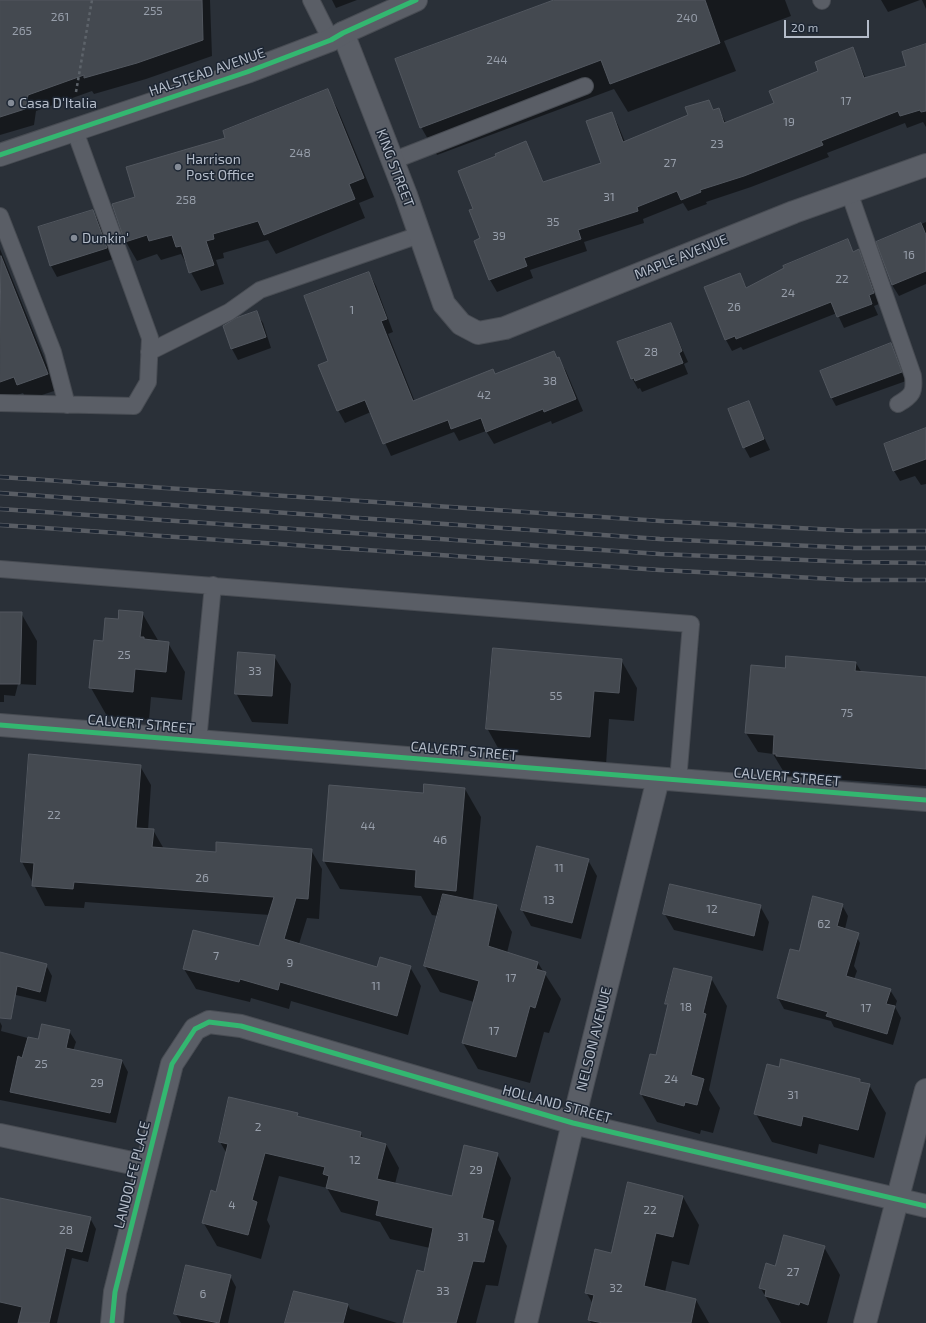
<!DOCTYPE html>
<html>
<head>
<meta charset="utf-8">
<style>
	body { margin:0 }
	#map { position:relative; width:926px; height:1323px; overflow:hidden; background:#2a3038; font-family:"Exo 2",sans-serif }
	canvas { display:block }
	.scale { position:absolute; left:784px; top:20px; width:85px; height:18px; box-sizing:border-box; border:2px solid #b4bcc9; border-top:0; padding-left:5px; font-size:12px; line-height:14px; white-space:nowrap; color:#b4bcc9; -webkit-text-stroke:3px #1d2633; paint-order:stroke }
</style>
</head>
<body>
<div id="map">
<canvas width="926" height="1323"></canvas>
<div class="scale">20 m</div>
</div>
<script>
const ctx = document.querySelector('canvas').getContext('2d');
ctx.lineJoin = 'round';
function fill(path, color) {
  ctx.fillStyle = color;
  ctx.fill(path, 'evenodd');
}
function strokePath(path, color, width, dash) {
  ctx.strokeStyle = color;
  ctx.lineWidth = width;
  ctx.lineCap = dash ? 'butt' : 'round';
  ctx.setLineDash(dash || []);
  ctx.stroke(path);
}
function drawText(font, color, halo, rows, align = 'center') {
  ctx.font = font + ' "Exo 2",sans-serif';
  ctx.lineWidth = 3;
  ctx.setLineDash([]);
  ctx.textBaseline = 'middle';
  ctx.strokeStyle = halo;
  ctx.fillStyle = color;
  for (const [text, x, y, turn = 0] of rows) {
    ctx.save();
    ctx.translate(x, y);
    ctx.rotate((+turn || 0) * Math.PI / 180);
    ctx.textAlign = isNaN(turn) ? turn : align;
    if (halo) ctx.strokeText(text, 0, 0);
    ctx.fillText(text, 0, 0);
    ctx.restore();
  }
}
fill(new Path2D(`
	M 0,0 L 210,0 L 212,56 L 146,79 L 94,94 L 92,91 L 36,111 L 34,125 L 0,135 Z
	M 332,0 L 357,0 L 336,8 Z
	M 557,0 L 785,0 L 791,16 L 724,41 L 736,71 L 628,112 L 614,89 L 437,155 L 421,127 Z
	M 881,0 L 920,0 L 888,12 Z
	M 922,0 L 926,0 L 926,9 Z
	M 926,45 L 926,127 L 923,122 L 907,128 L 905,123 L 827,153 L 829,157 L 751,187 L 706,202 L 707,204 L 688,211 L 683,203 L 643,219 L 644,223 L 584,242 L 587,251 L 530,270 L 533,278 L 497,292 L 490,280 L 475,241 L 482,239 L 474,209 L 497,157 L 526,142 L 544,183 L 602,164 L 612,113 L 618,125 L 625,142 L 689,116 L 708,101 L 714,111 L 718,109 L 726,123 L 775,104 L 852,48 L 866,79 L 908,67 Z
	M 328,91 L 338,110 L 374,197 L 359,203 L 365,218 L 276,254 L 268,240 L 223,253 L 224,258 L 216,260 L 224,284 L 201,291 L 181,254 L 161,260 L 157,254 L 137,261 L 126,242 L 113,205 L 136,197 L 227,138 Z
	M 93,211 L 99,222 L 113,259 L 57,277 L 51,266 L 39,228 Z
	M 926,222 L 926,284 L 899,296 L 892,285 L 878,242 Z
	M 848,241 L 854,253 L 858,251 L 865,262 L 879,304 L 874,306 L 878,315 L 844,328 L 837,313 L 743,350 L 741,347 L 732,351 L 726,340 L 706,287 L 739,274 L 747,288 Z
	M 0,249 L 57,390 L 27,400 L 23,393 L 0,401 Z
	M 369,273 L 376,286 L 393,332 L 388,334 L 415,402 L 495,375 L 554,352 L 566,371 L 583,411 L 552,424 L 551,421 L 494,444 L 486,431 L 459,441 L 454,432 L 391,456 L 371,412 L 345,423 L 338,410 L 329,362 Z
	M 256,313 L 263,323 L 271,348 L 238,360 L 232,349 L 224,326 Z
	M 671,324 L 688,362 L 684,364 L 688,374 L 642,392 L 640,388 L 638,389 L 632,378 Z
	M 891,344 L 906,381 L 836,406 L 831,397 Z
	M 748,402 L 770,450 L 750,458 L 744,447 Z
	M 926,429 L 926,484 L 921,485 L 915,476 L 900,481 L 894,471 L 885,444 Z
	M 0,613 L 21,613 L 37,641 L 36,685 L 18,684 L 15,696 L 4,695 L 4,702 L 0,702 Z
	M 142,613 L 159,642 L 168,643 L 185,672 L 182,700 L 151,697 L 149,720 L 107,716 L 91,688 L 104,642 L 119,620 Z
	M 274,656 L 291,684 L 288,724 L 252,722 L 236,693 Z
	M 621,660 L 637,688 L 634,721 L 609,719 L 606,765 L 503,757 L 487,728 Z
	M 856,663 L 862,673 L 926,678 L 926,786 L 788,776 L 785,774 L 773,754 L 758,752 L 746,733 L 786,669 Z
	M 140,766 L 151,785 L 148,830 L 153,830 L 164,849 L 217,853 L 311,850 L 322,869 L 319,919 L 307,918 L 299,944 L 377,969 L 410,967 L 421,986 L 408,1035 L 291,1001 L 289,1009 L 251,998 L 250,1002 L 196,989 L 184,969 L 260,947 L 270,915 L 85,902 L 84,908 L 45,906 L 22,862 Z
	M 330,786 L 424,794 L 465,789 L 481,817 L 473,901 L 497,906 L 512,932 L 507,953 L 538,963 L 561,999 L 549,1033 L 544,1032 L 530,1083 L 478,1069 L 463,1043 L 474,1002 L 440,992 L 425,966 L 438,916 L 432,915 L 421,896 L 340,889 L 324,861 Z
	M 588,860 L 597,876 L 581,939 L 531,926 L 522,910 Z
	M 842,905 L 848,916 L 845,929 L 854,932 L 860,943 L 854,966 L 857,971 L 854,979 L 890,990 L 897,1001 L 895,1007 L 901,1018 L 893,1045 L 834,1027 L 831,1021 L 784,1009 L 778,998 L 800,952 Z
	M 760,906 L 769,922 L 763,951 L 674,930 L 664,913 Z
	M 0,963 L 46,965 L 52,976 L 46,1002 L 3,992 L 0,987 Z
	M 711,978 L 727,1006 L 709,1090 L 720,1108 L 713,1133 L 701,1130 L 700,1134 L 657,1122 L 641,1094 L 651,1055 L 656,1057 L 668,1007 L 667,1004 Z
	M 0,1022 L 2,1026 L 1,1031 L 39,1041 L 69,1031 L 76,1042 L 73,1051 L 122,1061 L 128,1072 L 116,1123 L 0,1100 Z
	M 860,1080 L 862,1083 L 869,1085 L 886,1113 L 874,1158 L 819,1144 L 817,1154 L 772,1142 L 756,1114 Z
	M 297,1114 L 299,1118 L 360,1133 L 364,1139 L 386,1144 L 399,1168 L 395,1184 L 452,1197 L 497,1154 L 511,1178 L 498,1230 L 507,1246 L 498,1286 L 486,1285 L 476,1323 L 404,1323 L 424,1273 L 430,1248 L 390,1239 L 380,1222 L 341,1212 L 327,1188 L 279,1176 L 267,1220 L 270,1226 L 261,1259 L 217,1246 L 203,1222 L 216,1193 L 227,1154 L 220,1142 Z
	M 683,1197 L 699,1225 L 689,1265 L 672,1261 L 665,1292 L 696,1300 L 709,1323 L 591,1323 L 589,1319 L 593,1304 L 586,1292 L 611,1254 Z
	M 0,1199 L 90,1218 L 96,1229 L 88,1262 L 72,1258 L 57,1323 L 0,1323 Z
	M 824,1247 L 840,1275 L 827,1323 L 781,1323 L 760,1287 L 776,1267 Z
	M 230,1276 L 236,1287 L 228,1323 L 181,1323 L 175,1313 Z
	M 348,1305 L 350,1309 L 397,1323 L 289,1323 Z`), '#0007');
const building = new Path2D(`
	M 0,0 L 202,0 L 203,40 L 137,63 L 84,78 L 84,75 L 28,95 L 25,109 L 0,117 Z
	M 554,0 L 705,0 L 720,43 L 610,84 L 601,60 L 420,128 L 395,59 Z
	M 926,44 L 926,111 L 921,112 L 920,110 L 900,116 L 898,111 L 821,141 L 823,145 L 744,176 L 700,190 L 701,192 L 681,200 L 677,191 L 637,207 L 638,211 L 578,230 L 581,239 L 524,258 L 527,266 L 489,280 L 474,241 L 480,238 L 469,210 L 473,209 L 458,171 L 496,156 L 495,154 L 526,141 L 543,182 L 601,163 L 586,121 L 612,112 L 623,142 L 688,115 L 685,107 L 709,100 L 713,110 L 719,108 L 724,123 L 774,103 L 769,91 L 818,71 L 815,62 L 853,47 L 864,78 L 906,66 L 902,52 Z
	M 328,89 L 364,178 L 349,184 L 355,199 L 264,235 L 258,221 L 213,234 L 214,239 L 206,241 L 214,265 L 189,273 L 181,246 L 176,247 L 172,235 L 149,241 L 147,235 L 125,242 L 112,204 L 135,197 L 126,167 L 225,138 L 223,131 Z
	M 93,210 L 107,248 L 50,266 L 38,227 Z
	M 921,223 L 926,235 L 926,271 L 892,285 L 876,242 Z
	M 848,239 L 853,252 L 859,249 L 874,293 L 869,295 L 872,304 L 837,317 L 831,302 L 736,339 L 735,336 L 725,340 L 704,287 L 740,273 L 746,288 L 784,268 L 783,266 Z
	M 1,256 L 48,374 L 17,385 L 14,377 L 0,382 Z
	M 369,272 L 387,319 L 381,321 L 413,401 L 493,369 L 495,374 L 554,351 L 557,358 L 559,357 L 576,399 L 544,412 L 543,409 L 486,432 L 481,418 L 451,429 L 448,420 L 383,444 L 365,400 L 337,411 L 318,365 L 328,361 L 304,296 Z
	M 257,311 L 266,337 L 231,349 L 223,326 L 236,318 Z
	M 671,323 L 682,351 L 679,353 L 683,363 L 635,381 L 634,378 L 631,379 L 617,342 Z
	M 891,343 L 902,372 L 831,398 L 820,371 Z
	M 749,401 L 764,439 L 743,448 L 728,409 Z
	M 926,428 L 926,459 L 893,471 L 884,444 Z
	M 119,610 L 143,612 L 140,637 L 144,637 L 144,639 L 169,642 L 166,672 L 135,669 L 133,692 L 89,688 L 94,640 L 103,641 L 105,618 L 118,619 Z
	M 0,612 L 22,612 L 20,684 L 0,684 Z
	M 493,648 L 622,659 L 619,693 L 594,691 L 590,737 L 486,729 Z
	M 238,652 L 275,655 L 272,696 L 235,694 Z
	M 786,656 L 856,662 L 855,671 L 926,677 L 926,769 L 776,756 L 776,754 L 773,754 L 774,735 L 745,733 L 751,665 L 785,668 Z
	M 29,754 L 141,765 L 136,828 L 154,829 L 152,847 L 216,852 L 216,842 L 312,849 L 308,899 L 296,898 L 284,939 L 377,967 L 380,957 L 411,966 L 397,1016 L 280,982 L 278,990 L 240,979 L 239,982 L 183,969 L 193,930 L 259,946 L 274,897 L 74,882 L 73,889 L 32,886 L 34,863 L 21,862 Z
	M 424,784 L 465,788 L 456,891 L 415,887 L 416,870 L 323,861 L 329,785 L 423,793 Z
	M 537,846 L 589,859 L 572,923 L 521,910 Z
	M 670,884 L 761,905 L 754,936 L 663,914 Z
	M 443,894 L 497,905 L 488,946 L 538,962 L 536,969 L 546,972 L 535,1008 L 530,1006 L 516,1057 L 462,1043 L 479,981 L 424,966 Z
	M 813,896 L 843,904 L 837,926 L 859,933 L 846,976 L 891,989 L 886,1004 L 895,1006 L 887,1034 L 826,1016 L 828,1012 L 777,998 L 790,949 L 799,951 Z
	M 0,952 L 47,964 L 40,992 L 17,986 L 11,1019 L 0,1018 Z
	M 674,968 L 712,977 L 703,1013 L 706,1014 L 691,1075 L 704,1079 L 697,1105 L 685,1102 L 684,1106 L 640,1094 L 650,1054 L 656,1055 L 668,1004 L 665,1004 Z
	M 42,1024 L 70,1030 L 66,1048 L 122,1060 L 110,1113 L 10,1092 L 18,1056 L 22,1058 L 28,1037 L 38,1039 Z
	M 781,1059 L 860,1079 L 860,1082 L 870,1084 L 858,1130 L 803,1116 L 801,1126 L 754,1114 L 767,1064 L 779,1067 Z
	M 229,1097 L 298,1113 L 297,1116 L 361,1132 L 360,1137 L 386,1144 L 377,1179 L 452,1196 L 464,1145 L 498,1153 L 482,1218 L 494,1221 L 484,1262 L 473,1261 L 456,1323 L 403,1323 L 417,1270 L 424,1272 L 433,1228 L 376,1215 L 379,1201 L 326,1188 L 329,1176 L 323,1174 L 325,1167 L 265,1153 L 252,1200 L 257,1202 L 248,1235 L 202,1223 L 211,1190 L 216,1192 L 228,1144 L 219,1142 Z
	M 628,1182 L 683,1196 L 673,1237 L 656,1233 L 644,1286 L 696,1299 L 691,1323 L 603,1323 L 588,1320 L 594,1295 L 585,1293 L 595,1249 L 611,1253 Z
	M 0,1198 L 91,1217 L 82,1252 L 66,1248 L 49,1323 L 18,1323 L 22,1307 L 0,1302 Z
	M 784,1235 L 825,1246 L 808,1305 L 800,1302 L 799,1305 L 765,1296 L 766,1290 L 759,1288 L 766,1263 L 775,1266 Z
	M 186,1265 L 231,1275 L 219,1323 L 174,1314 Z
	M 294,1291 L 348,1304 L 343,1323 L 285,1323 Z`);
fill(building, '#444950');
strokePath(building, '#52575f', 1);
const service = new Path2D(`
	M 311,0 L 331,40
	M 821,0 L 822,1
	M 392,161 L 585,86
	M 849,192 L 913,376 C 915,392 912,396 898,404
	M 0,216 L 53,352 L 67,405
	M 149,352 L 229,312 L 260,290 L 419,235
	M 0,403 L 134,406 L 148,382 L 150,338 L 75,131
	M 0,569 L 691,624 L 678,781
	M 198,741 L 213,585`);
const minor = new Path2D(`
	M 343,33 L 406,195 L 444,304 L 461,324 L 478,333 L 505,328 L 794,212 L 926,165
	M 0,725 L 926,800
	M 0,1135 L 146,1166
	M 112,1323 L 115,1292 L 172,1064 L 195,1029 L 209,1022 L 241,1026 L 573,1123 L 926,1206
	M 526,1323 L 573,1123 L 658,779
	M 865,1323 L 926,1090`);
const tertiary = new Path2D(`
	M 0,155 L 247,72 L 331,40 L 343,33 L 416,0`);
strokePath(service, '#484c53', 18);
strokePath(minor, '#484c53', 24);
strokePath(tertiary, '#484c53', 24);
strokePath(new Path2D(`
	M 76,92 L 92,0`), '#5d636a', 2.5, [3, 3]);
strokePath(service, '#5a5e66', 16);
strokePath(minor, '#5a5e66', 22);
strokePath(tertiary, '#5a5e66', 22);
const rail = new Path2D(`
	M 0,477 L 661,521 L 857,531 L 926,531
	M 0,493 L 660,539 L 854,548 L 926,548
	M 0,509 L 660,554 L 852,562 L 926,563
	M 0,525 L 660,570 L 853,580 L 926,580`);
strokePath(rail, '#595d64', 4.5);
strokePath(rail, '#1d2633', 3, [9]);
strokePath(new Path2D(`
	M 0,155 L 247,72 L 331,40 L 343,33 L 416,0
	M 0,725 L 926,800
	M 112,1323 L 115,1292 L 172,1064 L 195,1029 L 209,1022 L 241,1026 L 573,1123 L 926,1206`), '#33b770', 5);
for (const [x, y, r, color] of [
	[11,103,4,"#848b96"],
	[178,167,4,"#848b96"],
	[74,238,4,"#848b96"]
]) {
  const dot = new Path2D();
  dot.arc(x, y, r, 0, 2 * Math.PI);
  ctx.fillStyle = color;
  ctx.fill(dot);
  strokePath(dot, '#1d2633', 1.5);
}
drawText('12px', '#989fab', null, [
	["255",153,11],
	["261",60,17],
	["240",687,18],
	["265",22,31],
	["244",497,60],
	["17",846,101],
	["19",789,122],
	["23",717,144],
	["248",300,153],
	["27",670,163],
	["31",609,197],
	["258",186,200],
	["35",553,222],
	["39",499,236],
	["16",909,255],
	["22",842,279],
	["24",788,293],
	["26",734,307],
	["1",352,310],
	["28",651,352],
	["38",550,381],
	["42",484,395],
	["25",124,655],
	["33",255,671],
	["55",556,696],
	["75",847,713],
	["22",54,815],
	["44",368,826],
	["46",440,840],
	["11",559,868],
	["26",202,878],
	["13",549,900],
	["12",712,909],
	["62",824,924],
	["7",216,956],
	["9",290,963],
	["17",511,978],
	["11",376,986],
	["18",686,1007],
	["17",866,1008],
	["17",494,1031],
	["25",41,1064],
	["24",671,1079],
	["29",97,1083],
	["31",793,1095],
	["2",258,1127],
	["12",355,1160],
	["29",476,1170],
	["4",232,1205],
	["22",650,1210],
	["28",66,1230],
	["31",463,1237],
	["27",793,1272],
	["32",616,1288],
	["33",443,1291],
	["6",203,1294]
]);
drawText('14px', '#b4bcc9', '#1d2633', [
	["HALSTEAD AVENUE",207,72,-19],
	["KING STREET",395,168,69],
	["MAPLE AVENUE",681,257,-22],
	["CALVERT STREET",141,724,5],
	["CALVERT STREET",464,751,5],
	["CALVERT STREET",787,777,5],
	["NELSON AVENUE",594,1039,-76],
	["HOLLAND STREET",557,1104,15],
	["LANDOLFE PLACE",132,1175,-76]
]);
drawText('14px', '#b4bcc9', '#1d2633', [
	["Casa D'Italia",19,103],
	["Harrison",186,159],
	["Post Office",186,175],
	["Dunkin'",82,238]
], 'left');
</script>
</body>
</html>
